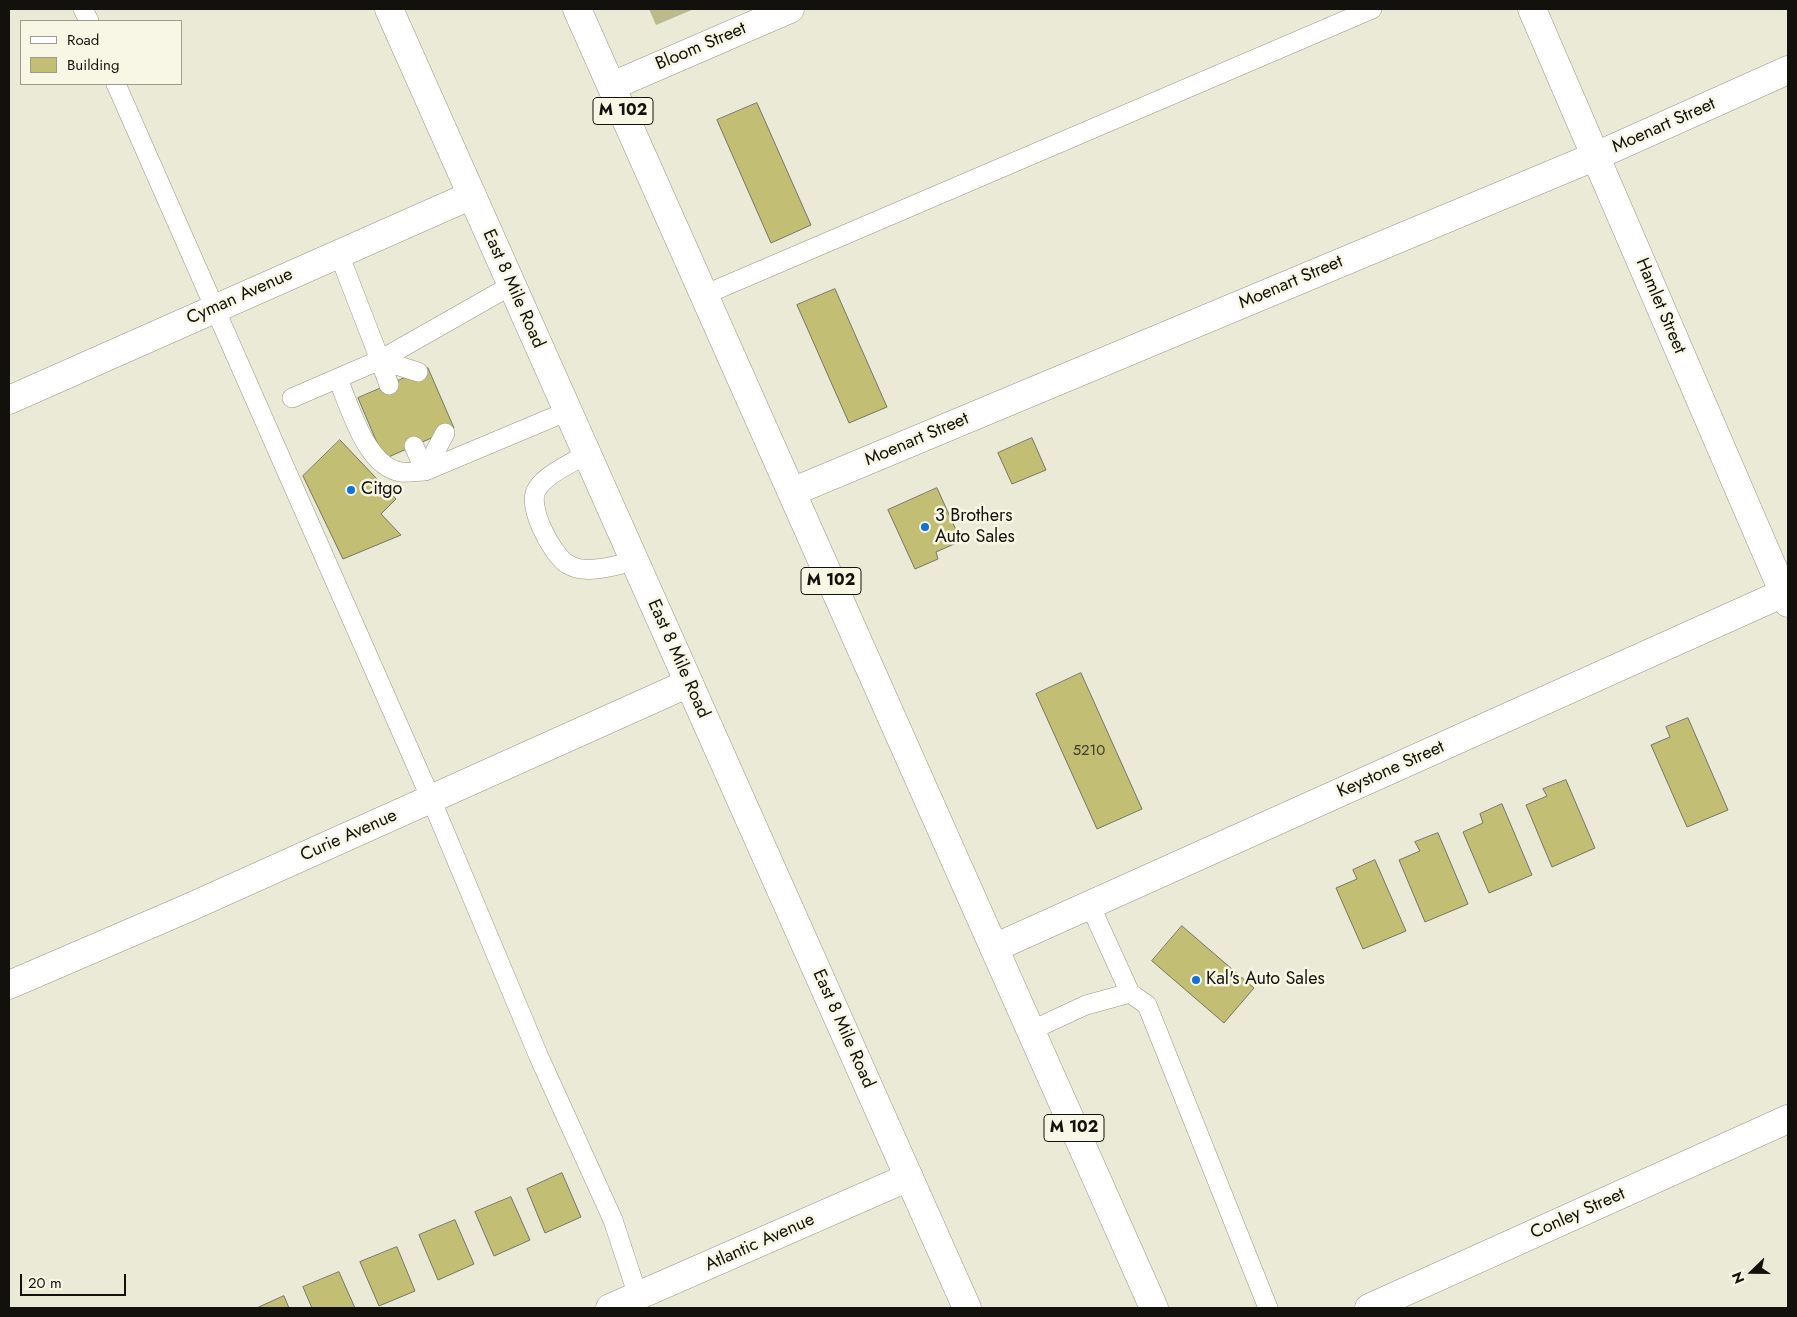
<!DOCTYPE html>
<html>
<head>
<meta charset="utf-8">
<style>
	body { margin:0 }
	#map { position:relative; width:1797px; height:1317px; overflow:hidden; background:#eaead7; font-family:Jost,sans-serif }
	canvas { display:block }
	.frame { position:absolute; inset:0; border:10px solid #12110b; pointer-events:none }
	.legend { position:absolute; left:20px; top:20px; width:162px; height:65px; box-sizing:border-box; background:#f8f7e5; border:1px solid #9c9b8e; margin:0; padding:6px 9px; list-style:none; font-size:15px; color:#12110b }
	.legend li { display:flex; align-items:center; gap:10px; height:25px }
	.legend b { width:25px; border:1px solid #9c9b8e }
	.north { position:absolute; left:1727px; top:1247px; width:50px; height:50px; -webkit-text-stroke:4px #f8f7e5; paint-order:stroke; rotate:248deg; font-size:14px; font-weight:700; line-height:20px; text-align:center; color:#12110b }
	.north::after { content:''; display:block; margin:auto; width:18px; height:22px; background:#12110b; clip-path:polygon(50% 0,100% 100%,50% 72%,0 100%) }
	.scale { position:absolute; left:20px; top:1274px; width:106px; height:22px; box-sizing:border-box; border:2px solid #12110b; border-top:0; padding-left:6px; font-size:15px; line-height:18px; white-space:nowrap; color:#12110b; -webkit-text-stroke:4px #f8f7e5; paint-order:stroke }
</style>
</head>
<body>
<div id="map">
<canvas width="1797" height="1317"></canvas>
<div class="frame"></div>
<ul class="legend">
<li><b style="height:6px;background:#fff"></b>Road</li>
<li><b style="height:14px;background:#c2be74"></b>Building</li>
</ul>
<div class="north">N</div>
<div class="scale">20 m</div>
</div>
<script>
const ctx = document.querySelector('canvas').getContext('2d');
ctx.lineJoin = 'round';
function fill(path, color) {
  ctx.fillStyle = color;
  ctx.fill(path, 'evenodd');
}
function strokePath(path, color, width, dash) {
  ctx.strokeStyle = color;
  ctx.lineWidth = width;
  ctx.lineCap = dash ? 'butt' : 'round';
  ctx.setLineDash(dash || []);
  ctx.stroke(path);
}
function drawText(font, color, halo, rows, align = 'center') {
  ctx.font = font + ' Jost,sans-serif';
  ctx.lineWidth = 5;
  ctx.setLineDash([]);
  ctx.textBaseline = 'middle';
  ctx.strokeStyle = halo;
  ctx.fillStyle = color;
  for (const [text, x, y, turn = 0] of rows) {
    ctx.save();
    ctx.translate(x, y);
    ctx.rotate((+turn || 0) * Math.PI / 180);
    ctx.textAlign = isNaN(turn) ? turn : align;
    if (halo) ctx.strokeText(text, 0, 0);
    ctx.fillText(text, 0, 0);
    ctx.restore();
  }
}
fill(new Path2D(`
	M 649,9 L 694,9 L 656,25 Z`), '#bcba8b');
const building = new Path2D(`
	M 757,103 L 811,225 L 771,243 L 717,120 Z
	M 835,289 L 887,407 L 849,423 L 797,305 Z
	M 428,368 L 454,428 L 384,459 L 358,398 Z
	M 1032,438 L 1046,470 L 1012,484 L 998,453 Z
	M 340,440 L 396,499 L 381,514 L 401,535 L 343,559 L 303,476 Z
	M 937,488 L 961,541 L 936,552 L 938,559 L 915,569 L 888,510 Z
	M 1081,673 L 1142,809 L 1097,829 L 1036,694 Z
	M 1688,718 L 1728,810 L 1687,827 L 1651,745 L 1670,737 L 1666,727 Z
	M 1566,780 L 1595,848 L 1552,867 L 1526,805 L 1547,796 L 1543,789 Z
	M 1502,804 L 1532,875 L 1489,893 L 1463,832 L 1483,823 L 1480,814 Z
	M 1438,833 L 1468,904 L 1425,922 L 1399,860 L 1420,851 L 1415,842 Z
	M 1375,860 L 1406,931 L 1363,949 L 1336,888 L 1357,879 L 1353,870 Z
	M 1182,926 L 1254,988 L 1224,1023 L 1152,961 Z
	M 562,1173 L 581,1217 L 545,1233 L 527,1189 Z
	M 511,1197 L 530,1240 L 494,1256 L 475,1212 Z
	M 455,1220 L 474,1264 L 438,1280 L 419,1235 Z
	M 397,1247 L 415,1291 L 379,1306 L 360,1262 Z
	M 339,1272 L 355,1308 L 312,1308 L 303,1287 Z
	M 284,1296 L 289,1308 L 257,1308 Z`);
fill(building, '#c2be74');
strokePath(building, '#767565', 1);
const lane = new Path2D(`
	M 83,9 L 89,21
	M 116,84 L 431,799 L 539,1057 L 613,1220 L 638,1296
	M 339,254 L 380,360 L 418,372
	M 704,295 L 1372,9
	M 380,360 L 389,385
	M 338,379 C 350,407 366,467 401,472 C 409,473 417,471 425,471 L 568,411
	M 292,398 L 380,360 L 512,285
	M 414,446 L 425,471
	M 587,454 C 572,463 546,474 537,489 C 526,506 552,554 567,564 C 571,566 577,569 582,569 C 599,571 617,565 635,561
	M 425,471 L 445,433
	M 1090,905 L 1130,993
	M 1030,1031 L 1086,1005 L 1130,993 L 1147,1005 L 1268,1308`);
const street = new Path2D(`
	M 1532,9 L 1788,603
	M 612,86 L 790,9
	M 9,400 L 472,195
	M 792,492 L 1596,156 L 1788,70
	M 994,948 L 1788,591
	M 9,985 L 188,908 L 689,683
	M 610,1308 L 909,1177
	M 1369,1308 L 1788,1119`);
const highway = new Path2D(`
	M 389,9 L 967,1308
	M 577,9 L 1154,1308`);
strokePath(lane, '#979786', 20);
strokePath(street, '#979786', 29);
strokePath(highway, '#979786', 29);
strokePath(lane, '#fff', 19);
strokePath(street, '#fff', 28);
strokePath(highway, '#fff', 28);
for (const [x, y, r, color] of [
	[351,490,5,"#0f72db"],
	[925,527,5,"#0f72db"],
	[1196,980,5,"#0f72db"]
]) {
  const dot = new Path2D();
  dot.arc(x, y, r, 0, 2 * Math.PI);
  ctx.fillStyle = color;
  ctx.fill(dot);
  strokePath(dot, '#f8f7e5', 2);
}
drawText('15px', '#3e3c25', null, [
	["5210",1089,751]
]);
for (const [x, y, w] of [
	[623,111,60],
	[831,581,60],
	[1074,1128,60]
]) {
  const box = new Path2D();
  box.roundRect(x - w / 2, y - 13.5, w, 27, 4);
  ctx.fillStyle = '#f8f7e5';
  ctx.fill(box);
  strokePath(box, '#12110b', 1);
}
drawText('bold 16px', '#12110b', null, [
	["M 102",623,111],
	["M 102",831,581],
	["M 102",1074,1128]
]);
drawText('18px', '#12110b', '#f8f7e5', [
	["Bloom Street",701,47,-23],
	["Moenart Street",1664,126,-24],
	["Moenart Street",1291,283,-23],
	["East 8 Mile Road",513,289,66],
	["Cyman Avenue",240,297,-24],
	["Hamlet Street",1660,306,67],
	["Moenart Street",917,440,-23],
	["East 8 Mile Road",678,659,66],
	["Keystone Street",1391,770,-24],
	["Curie Avenue",349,836,-24],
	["East 8 Mile Road",843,1029,66],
	["Conley Street",1578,1214,-24],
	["Atlantic Avenue",760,1243,-24]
]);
drawText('18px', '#12110b', '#f8f7e5', [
	["Citgo",361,490],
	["3 Brothers",935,517],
	["Auto Sales",935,538],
	["Kal's Auto Sales",1206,980]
], 'left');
</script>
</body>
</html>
